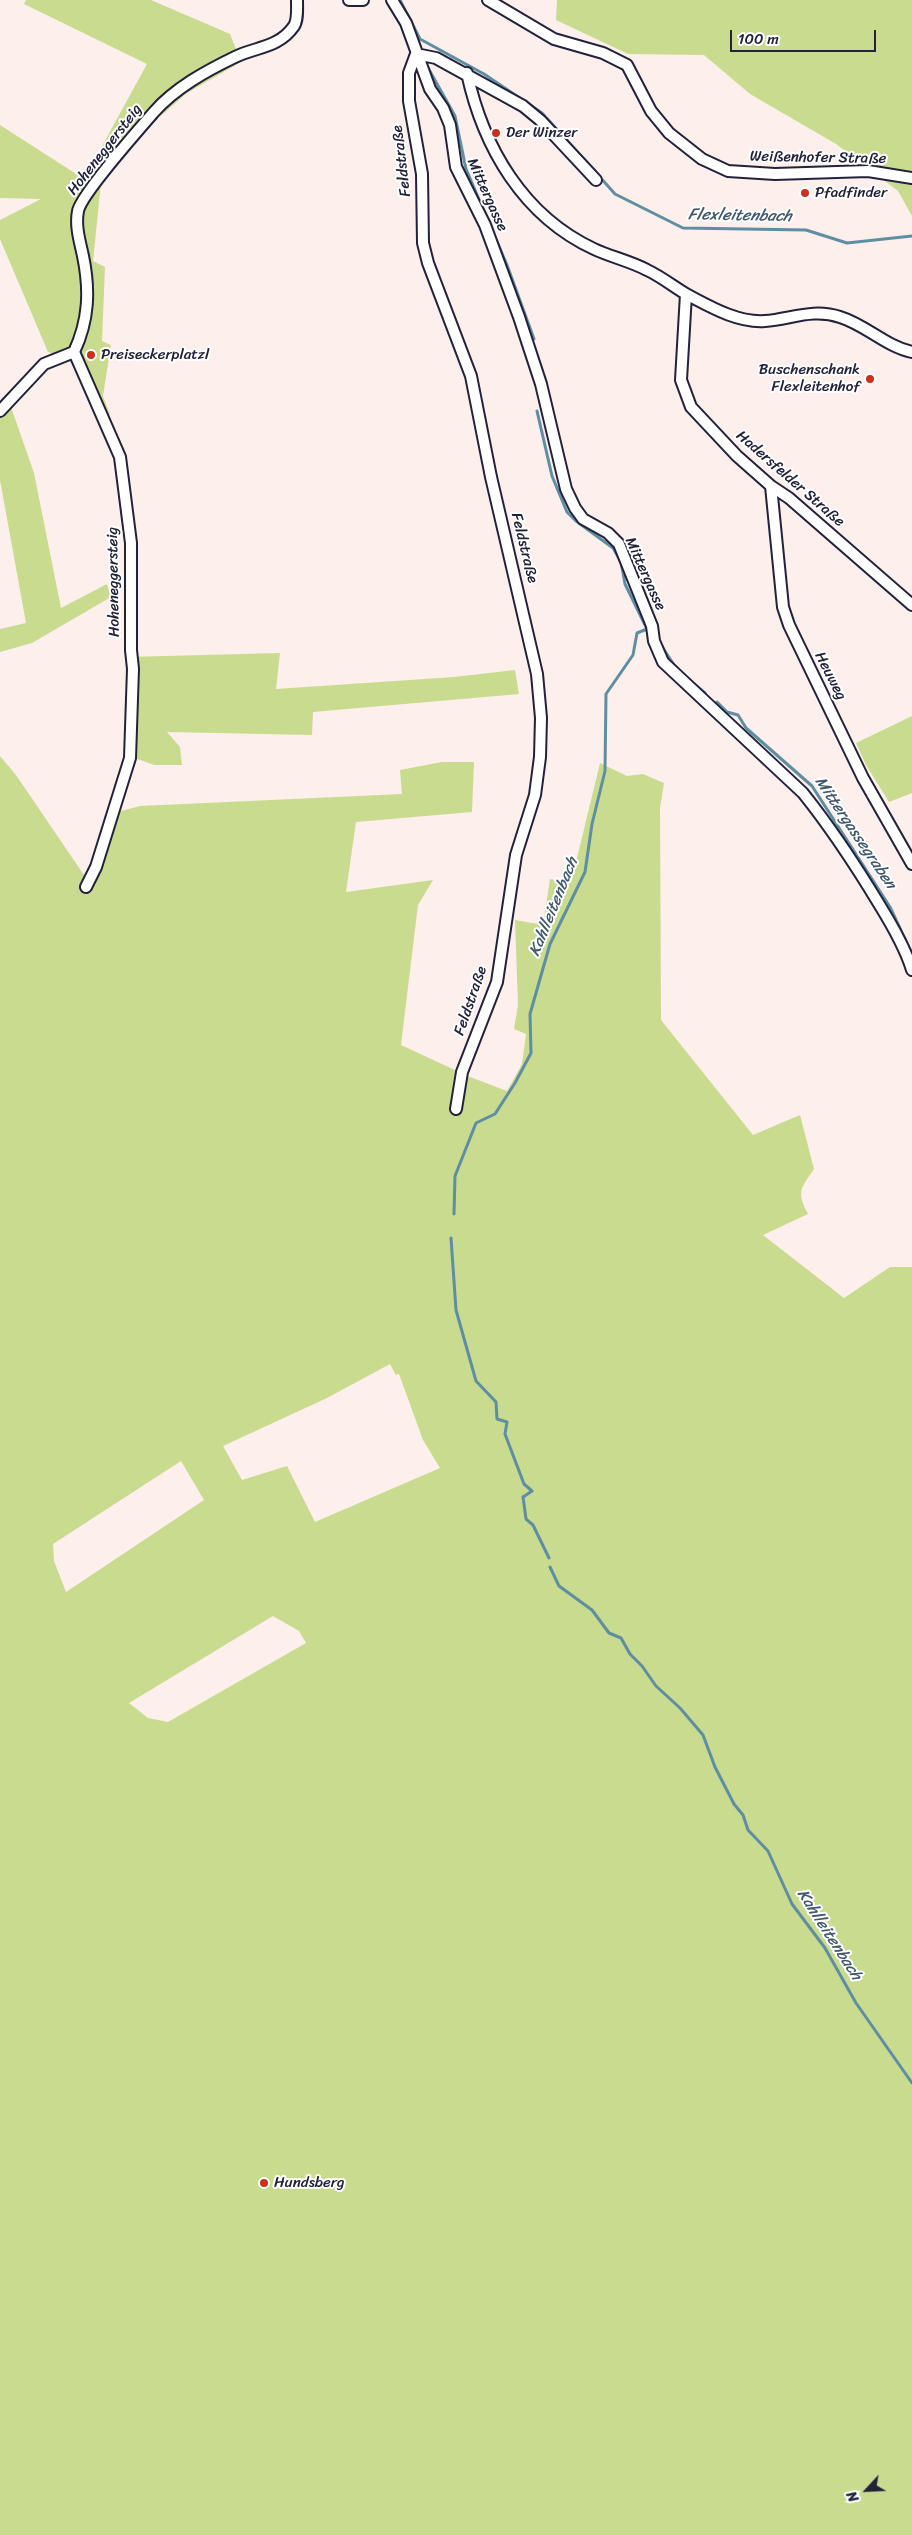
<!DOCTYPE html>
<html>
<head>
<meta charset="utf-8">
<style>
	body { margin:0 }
	#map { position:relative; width:912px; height:2535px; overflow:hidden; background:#fdefeb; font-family:Sriracha,sans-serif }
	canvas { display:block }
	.north { position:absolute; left:842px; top:2465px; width:50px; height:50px; -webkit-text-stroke:4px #fff; paint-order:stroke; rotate:245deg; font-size:14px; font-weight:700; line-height:20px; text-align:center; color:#22223b }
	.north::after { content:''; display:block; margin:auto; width:18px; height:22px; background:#22223b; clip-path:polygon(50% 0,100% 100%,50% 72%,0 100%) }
	.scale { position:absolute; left:730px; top:30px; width:146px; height:22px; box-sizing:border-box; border:2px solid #22223b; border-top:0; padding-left:6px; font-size:15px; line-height:18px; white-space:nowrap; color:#22223b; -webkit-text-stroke:4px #fff; paint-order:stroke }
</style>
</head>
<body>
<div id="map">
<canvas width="912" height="2535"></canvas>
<div class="north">N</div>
<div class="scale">100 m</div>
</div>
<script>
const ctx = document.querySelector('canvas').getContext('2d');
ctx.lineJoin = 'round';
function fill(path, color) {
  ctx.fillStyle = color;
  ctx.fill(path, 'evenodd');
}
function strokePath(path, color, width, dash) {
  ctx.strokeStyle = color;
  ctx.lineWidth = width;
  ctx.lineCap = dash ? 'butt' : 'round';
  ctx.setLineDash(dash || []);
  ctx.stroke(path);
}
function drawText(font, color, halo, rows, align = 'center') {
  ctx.font = font + ' Sriracha,sans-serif';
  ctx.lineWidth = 4;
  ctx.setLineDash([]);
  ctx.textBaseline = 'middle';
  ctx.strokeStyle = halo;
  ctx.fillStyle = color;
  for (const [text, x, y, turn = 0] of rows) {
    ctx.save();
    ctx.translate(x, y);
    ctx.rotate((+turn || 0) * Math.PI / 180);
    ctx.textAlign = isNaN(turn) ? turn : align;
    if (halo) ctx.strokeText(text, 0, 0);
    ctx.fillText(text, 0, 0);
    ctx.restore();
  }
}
fill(new Path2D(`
	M 26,0 L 151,0 L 230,34 L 241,62 L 187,93 L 148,127 L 101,183 L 93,261 L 105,267 L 102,341 L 111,345 L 103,396 L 110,415 L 101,410 L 80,354 L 91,310 L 85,280 L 83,315 L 71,347 L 55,354 L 48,352 L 0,239 L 0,220 L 41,199 L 0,198 L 0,125 L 84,179 L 147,64 L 24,4 Z
	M 557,0 L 912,0 L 912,216 L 898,191 L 836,144 L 750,94 L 704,55 L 628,54 L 556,20 Z
	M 11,407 L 34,473 L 61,608 L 107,584 L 111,597 L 32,643 L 0,652 L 0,629 L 26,623 L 0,480 L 0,417 Z
	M 280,653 L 276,689 L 454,677 L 515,670 L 519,694 L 313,712 L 312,735 L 167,732 L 180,747 L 182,765 L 154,765 L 135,758 L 127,657 Z
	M 912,716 L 912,793 L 889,802 L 866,765 L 856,743 Z
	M 0,756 L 16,775 L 86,878 L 97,856 L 110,814 L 140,806 L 402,794 L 400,770 L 442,762 L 474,762 L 472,812 L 356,822 L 346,892 L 433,880 L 418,905 L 401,1045 L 470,1077 L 507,1091 L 522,1064 L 526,1034 L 514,1029 L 518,1005 L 515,920 L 543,925 L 550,879 L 571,883 L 600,763 L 627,776 L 643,774 L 664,783 L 660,808 L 661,1020 L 753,1135 L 800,1115 L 814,1169 C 801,1188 796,1192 808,1214 L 763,1235 L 844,1298 L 890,1267 L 912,1267 L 912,2535 L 0,2535 ZM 390,1364 L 396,1375 L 399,1374 L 423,1440 L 440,1468 L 315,1522 L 287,1466 L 242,1480 L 223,1446 L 327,1398 ZM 181,1461 L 204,1500 L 66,1592 L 54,1561 L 53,1544 ZM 273,1616 L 299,1631 L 306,1643 L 168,1722 L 148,1718 L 129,1703 Z`), '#c9db8f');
strokePath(new Path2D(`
	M 400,0 L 420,39 L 484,74 L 542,113 L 595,171
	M 427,66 L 455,116 L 466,169 L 507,265 L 534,339
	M 599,176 L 615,194 L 683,228 L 806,230 L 847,243 L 912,236
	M 661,645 L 678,671
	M 694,684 L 705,693
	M 717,702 L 727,712 L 738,715 L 746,728 L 812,786 L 890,907 L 912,954
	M 454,1214 L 455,1176 L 476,1123 L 495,1114 L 515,1083 L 531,1053 L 530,1014 L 550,944 L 585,872 L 592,824 L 605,771 L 606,694 L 633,655 L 637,633 L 647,629 L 625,584 L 621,562 L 613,548 L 576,521 L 567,512 L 552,476 L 537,411
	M 451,1238 L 456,1310 L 476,1381 L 496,1402 L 497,1419 L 507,1422 L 505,1434 L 524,1484 L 532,1491 L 523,1497 L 526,1519 L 533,1525 L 549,1558
	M 550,1567 L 559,1586 L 592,1610 L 609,1633 L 621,1638 L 630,1654 L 642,1666 L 656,1686 L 680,1708 L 703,1735 L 715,1767 L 734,1804 L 743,1815 L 748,1830 L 768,1851 L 792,1904 L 825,1948 L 856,2003 L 912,2083`), '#5f8ea2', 3);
const minor = new Path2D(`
	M 349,0 L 363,0
	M 392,0 L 406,23 L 430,89 L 443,108 L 450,125 L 456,167 L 485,225 L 519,317 L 541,384 L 566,489 L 575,508 L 583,519 L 608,533 L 619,544 L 652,626 L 654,641 L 663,662 L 803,793 C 831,828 856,866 879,904 C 892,925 905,947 912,970
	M 488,0 L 554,39 L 603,53 L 627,65 L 651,111 L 669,133 L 702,159 L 728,171 L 775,174 L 868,171 L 912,178
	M 416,54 L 409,73 L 409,101 L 422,174 L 423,243 L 428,263 L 471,376 L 491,477 L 537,674 L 541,718 L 540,757 L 535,795 L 516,855 L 497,982 L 462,1072 L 456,1109
	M 416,54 L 436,58 L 523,106 L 540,120 L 596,180
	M 467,73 C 483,147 523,216 594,249 C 611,257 630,261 647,270 C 660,276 673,286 686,294 L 681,380 L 691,407 L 737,456 L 771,486 L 789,498 L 912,605
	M 686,294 C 709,306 737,323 765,321 C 791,319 813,308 840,317 C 866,325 885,346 912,352
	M 0,411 L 44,364 L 74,352
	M 771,486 L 783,607 L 789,625 L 863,778 L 912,864
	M 86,887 L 96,867 L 130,758 L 133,669 L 131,650 L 131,543 L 120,457 L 74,352 C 89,320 90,290 83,256 C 80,242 75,226 78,211 C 81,195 140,128 154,112 C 175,88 206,71 235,57 C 255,47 279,48 294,26 C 298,20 297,8 297,0`);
strokePath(minor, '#22223b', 14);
strokePath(minor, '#fff', 10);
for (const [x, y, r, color] of [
	[496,133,5,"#c8321e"],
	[805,193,5,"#c8321e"],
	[91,355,5,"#c8321e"],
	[870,379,5,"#c8321e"],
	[264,2183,5,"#c8321e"]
]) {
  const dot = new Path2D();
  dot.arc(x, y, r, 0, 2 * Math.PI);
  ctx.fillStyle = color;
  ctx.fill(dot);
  strokePath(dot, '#fff', 2);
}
drawText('15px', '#22223b', '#fff', [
	["Der Winzer",506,133],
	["Pfadfinder",815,193],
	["Preiseckerplatzl",101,355],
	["Buschenschank",860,370,"right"],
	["Flexleitenhof",860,387,"right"],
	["Hundsberg",274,2183]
], 'left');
drawText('15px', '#22223b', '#fff', [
	["Hoheneggersteig",105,150,-52],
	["Weißenhofer Straße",818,158,1],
	["Feldstraße",402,161,-97],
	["Mittergasse",487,195,66],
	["Hadersfelder Straße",790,479,41],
	["Feldstraße",524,548,76],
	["Mittergasse",645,574,66],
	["Hoheneggersteig",114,582,-91],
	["Heuweg",830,676,63],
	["Feldstraße",471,1001,-71]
]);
drawText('italic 16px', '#41586e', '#fff', [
	["Flexleitenbach",740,216,1],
	["Mittergassegraben",855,833,56],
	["Kahlleitenbach",554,907,-68],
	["Kahlleitenbach",829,1935,57]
]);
</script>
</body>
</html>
